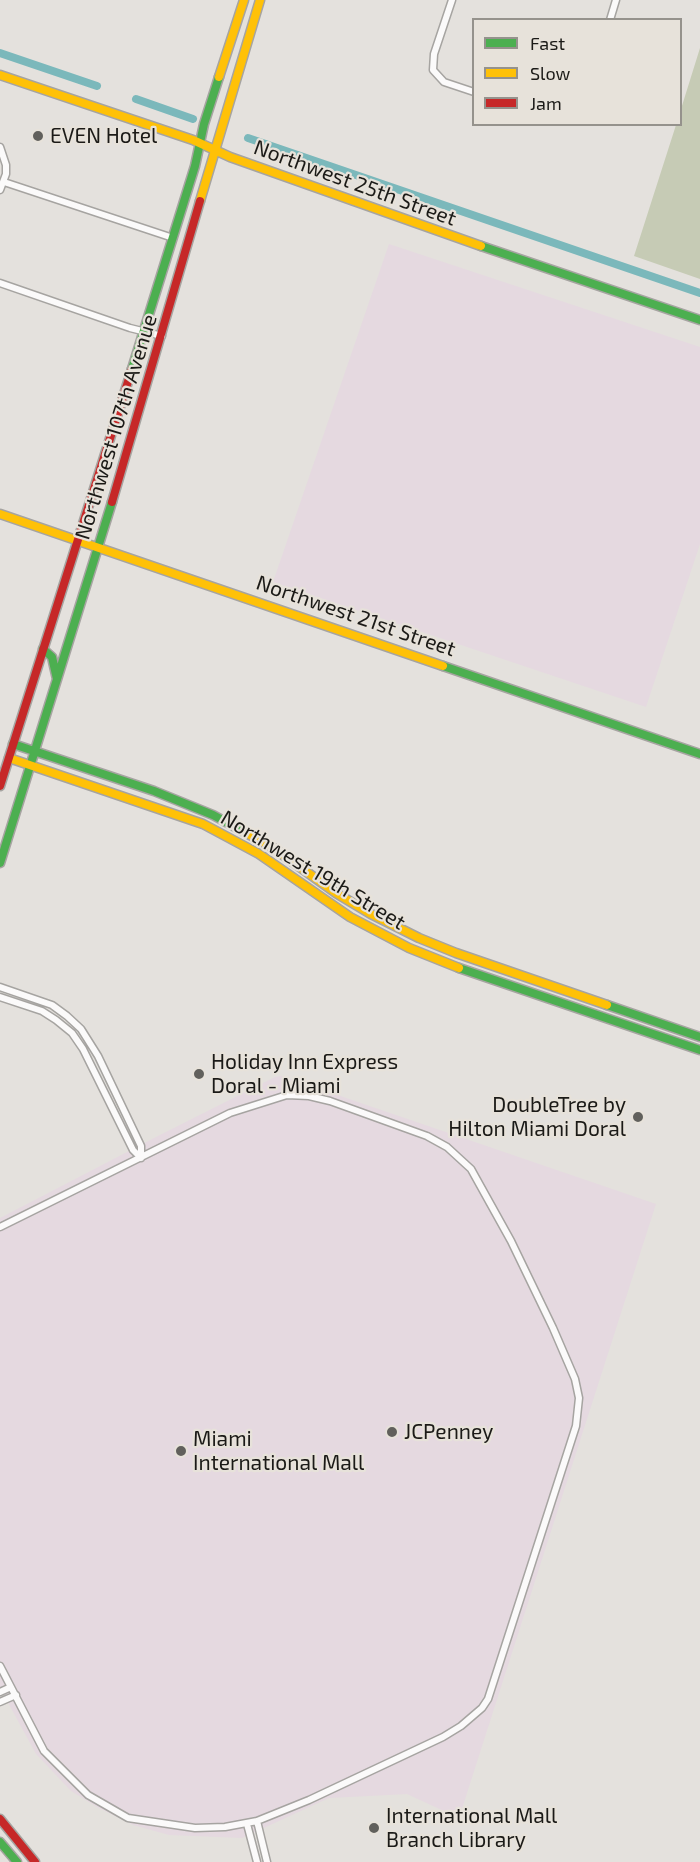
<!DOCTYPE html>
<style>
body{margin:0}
#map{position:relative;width:700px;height:1862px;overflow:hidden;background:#e4e1dd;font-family:"Exo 2",sans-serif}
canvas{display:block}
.legend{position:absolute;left:472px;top:18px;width:210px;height:108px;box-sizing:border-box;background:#e7e2da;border:2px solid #95928c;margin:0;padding:8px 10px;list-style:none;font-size:18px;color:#1b1a17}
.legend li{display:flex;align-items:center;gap:12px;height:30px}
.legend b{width:30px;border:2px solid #95928c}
</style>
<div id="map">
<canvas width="700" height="1862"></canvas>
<ul class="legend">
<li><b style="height:8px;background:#4caf50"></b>Fast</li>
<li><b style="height:8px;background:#ffc107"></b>Slow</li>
<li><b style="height:8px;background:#c62828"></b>Jam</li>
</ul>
</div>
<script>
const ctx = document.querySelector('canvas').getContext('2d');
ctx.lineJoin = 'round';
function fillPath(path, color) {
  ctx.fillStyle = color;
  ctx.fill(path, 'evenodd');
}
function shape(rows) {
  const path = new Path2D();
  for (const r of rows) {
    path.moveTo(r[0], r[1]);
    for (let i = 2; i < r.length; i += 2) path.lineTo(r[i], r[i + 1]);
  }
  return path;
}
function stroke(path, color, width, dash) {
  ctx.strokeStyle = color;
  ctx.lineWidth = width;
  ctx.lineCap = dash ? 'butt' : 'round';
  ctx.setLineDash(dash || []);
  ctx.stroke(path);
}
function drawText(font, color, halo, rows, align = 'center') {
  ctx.font = font + ' "Exo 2",sans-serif';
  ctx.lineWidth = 4.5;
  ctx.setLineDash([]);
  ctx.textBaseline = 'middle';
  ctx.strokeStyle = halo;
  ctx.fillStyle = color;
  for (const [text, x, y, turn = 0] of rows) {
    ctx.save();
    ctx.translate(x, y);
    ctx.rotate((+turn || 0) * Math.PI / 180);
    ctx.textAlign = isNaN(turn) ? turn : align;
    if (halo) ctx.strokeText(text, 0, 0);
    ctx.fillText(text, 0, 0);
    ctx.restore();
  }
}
fillPath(shape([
 [389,244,700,347,700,544,646,707,273,582],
 [282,1076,656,1204,459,1818,407,1794,329,1798,242,1838,169,1835,133,1825,97,1807,71,1791,36,1754,0,1688,0,1218,156,1137,275,1077]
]), '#e5d9e0');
fillPath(shape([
 [700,48,700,279,634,256,676,125,680,124,681,109]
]), '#c6cbb5');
stroke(shape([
 [0,53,97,86],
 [136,99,193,119],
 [248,138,700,293]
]), '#7bb8bb', 8);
const street = shape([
 [452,0,434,54,433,70,444,82,474,92],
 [610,20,616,0],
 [0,147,6,165,6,174,0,190],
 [4,182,173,238],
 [0,283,130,328,162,336],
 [0,987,52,1005,67,1016,81,1029,98,1056,141,1146,141,1158],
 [0,997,42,1011,56,1020,72,1033,83,1049,133,1150,141,1158],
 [0,1227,230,1113,287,1095,309,1096,330,1101,427,1136,447,1147,471,1169,511,1241,553,1328,575,1379,579,1398,576,1426,488,1699,482,1708,461,1726,443,1737,309,1800,257,1821,225,1827,195,1828,128,1818,88,1795,44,1751,0,1666],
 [0,1692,11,1687],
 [0,1702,16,1695],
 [257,1821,267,1862],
 [247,1824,257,1862]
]);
const fast = shape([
 [481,246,700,320],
 [132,369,195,166,204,124,219,77],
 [43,649,52,657,57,679],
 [443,666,700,754],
 [13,744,154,791,213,815,248,834],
 [0,863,112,502],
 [459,968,700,1050],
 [607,1005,700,1037],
 [0,1842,17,1862]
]);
const slow = shape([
 [0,75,193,140,230,157,481,246],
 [219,77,244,0],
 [200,201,260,0],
 [0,514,443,666],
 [9,758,203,824,259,854,350,917,409,948,459,968],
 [248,834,272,847,336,893,371,914,419,938,456,953,607,1005]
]);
const jam = shape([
 [112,502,200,201],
 [0,786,132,369],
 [0,1819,35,1862]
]);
stroke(street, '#a6a4a1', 9);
stroke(fast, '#a6a4a1', 11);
stroke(slow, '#a6a4a1', 11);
stroke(jam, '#a6a4a1', 11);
stroke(street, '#fbfafa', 6);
stroke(fast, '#4caf50', 8);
stroke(slow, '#ffc107', 8);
stroke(jam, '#c62828', 8);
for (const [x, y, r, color] of [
 [38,136,6,"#61605c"],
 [199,1074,6,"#61605c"],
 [638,1117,6,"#61605c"],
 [392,1432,6,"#61605c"],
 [181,1451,6,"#61605c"],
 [374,1828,6,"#61605c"]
]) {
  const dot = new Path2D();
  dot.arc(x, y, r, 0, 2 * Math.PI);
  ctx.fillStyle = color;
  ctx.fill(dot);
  stroke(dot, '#e7e2da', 2);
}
drawText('21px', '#1b1a17', '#e7e2da', [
 ["EVEN Hotel",50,136],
 ["Holiday Inn Express",211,1062],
 ["Doral - Miami",211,1086],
 ["DoubleTree by",626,1105,"right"],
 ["Hilton Miami Doral",626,1129,"right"],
 ["JCPenney",404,1432],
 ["Miami",193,1439],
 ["International Mall",193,1463],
 ["International Mall",386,1816],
 ["Branch Library",386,1840]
], 'left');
drawText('21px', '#1b1a17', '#e7e2da', [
 ["Northwest 25th Street",355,183,20],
 ["Northwest 107th Avenue",116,427,-73],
 ["Northwest 21st Street",356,616,19],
 ["Northwest 19th Street",313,870,31]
]);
</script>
